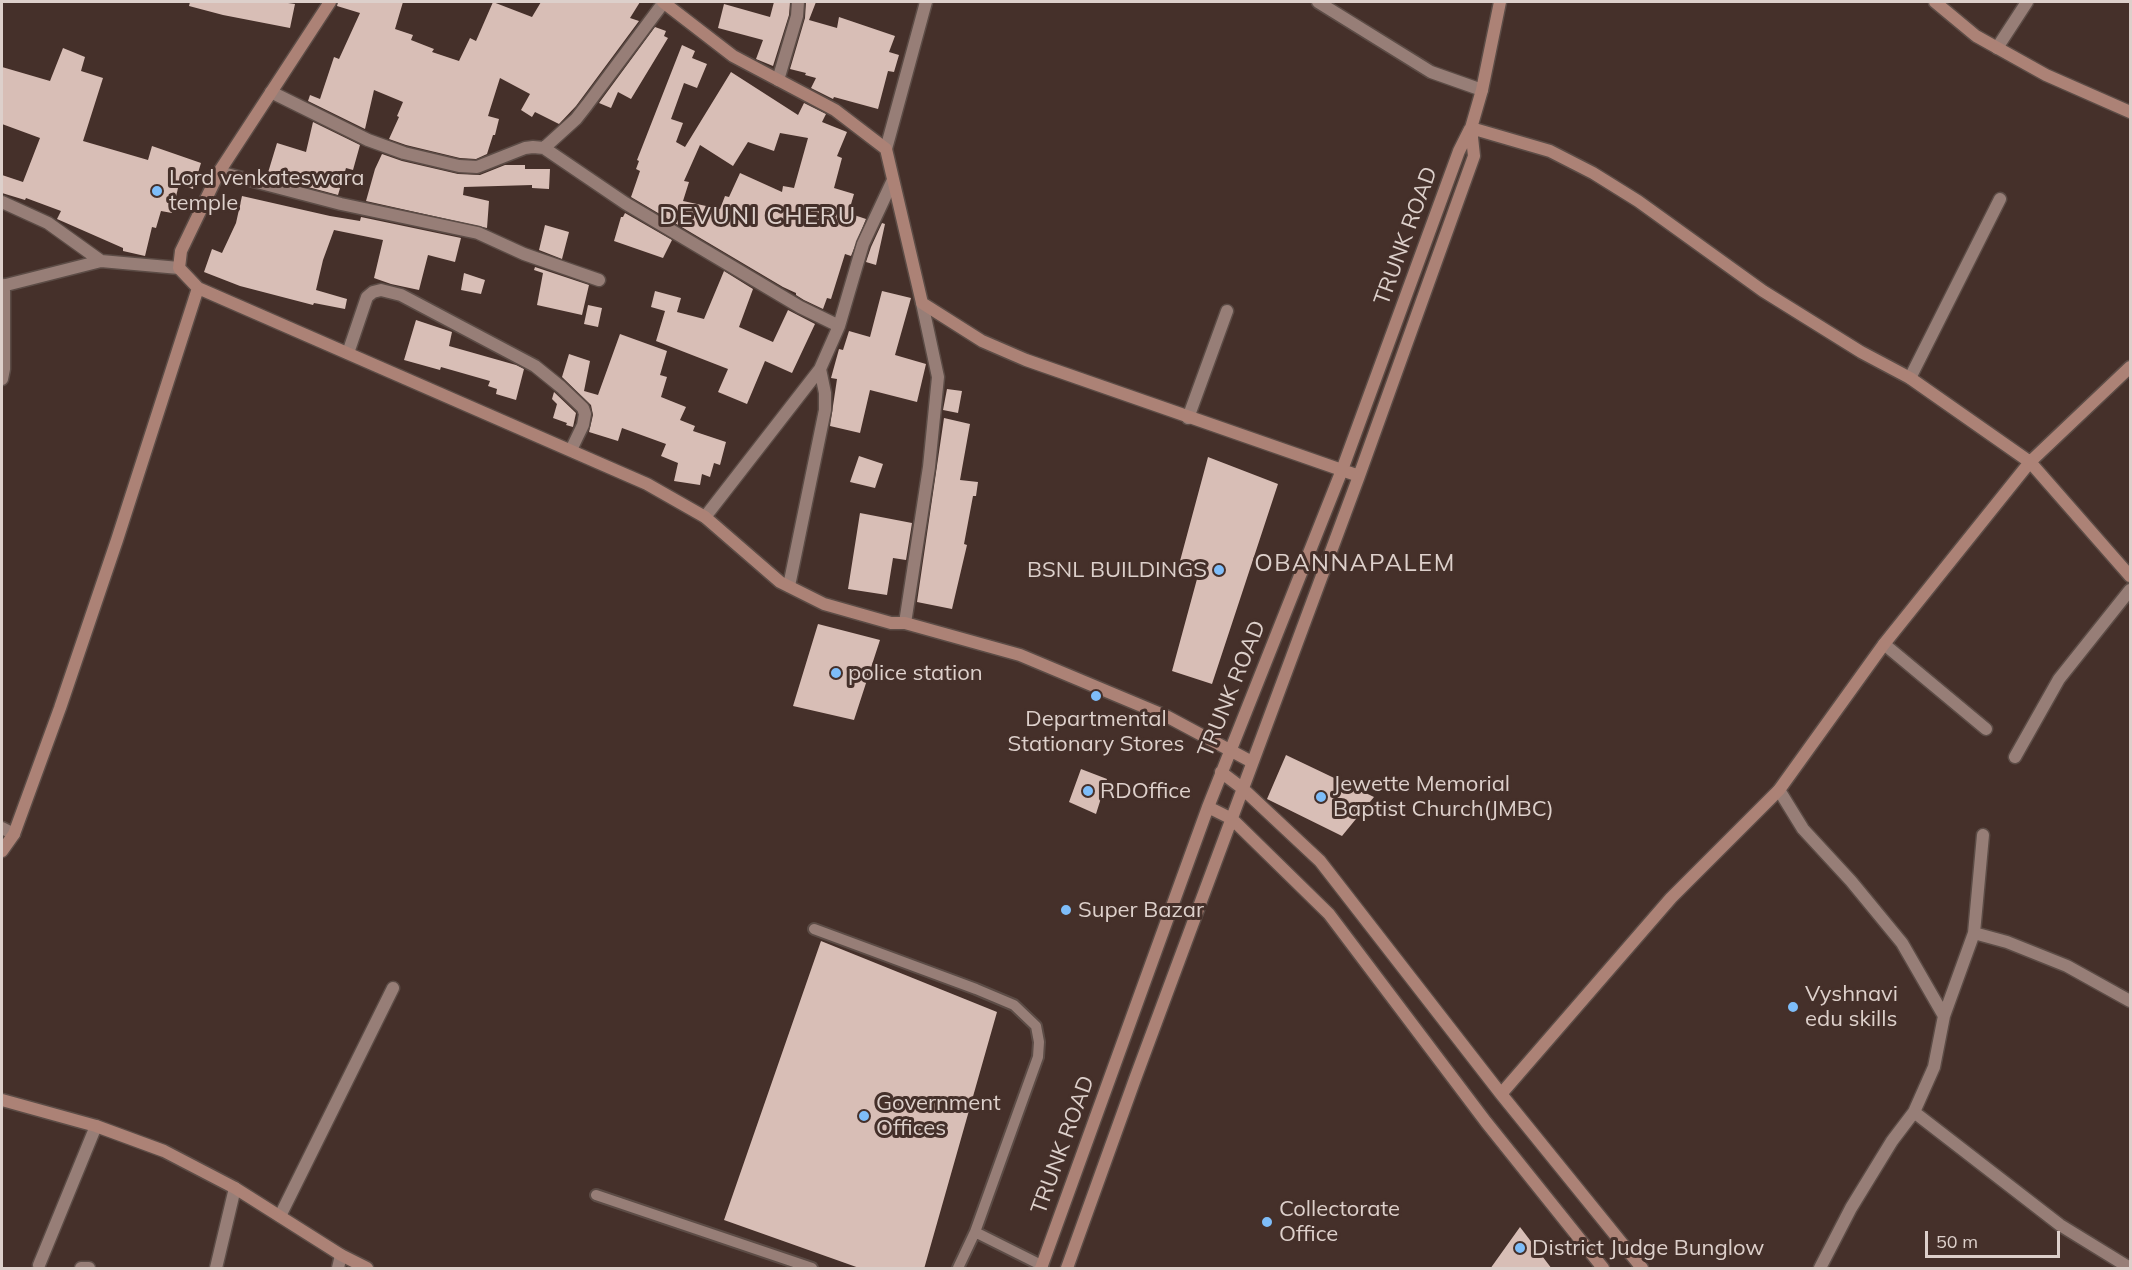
<!DOCTYPE html>
<style>
body{margin:0}
#map{position:relative;width:2132px;height:1270px;overflow:hidden;background:#45302a;font-family:Mulish,sans-serif}
canvas{display:block}
.frame{position:absolute;inset:0;border:3px solid #ddd0cb;pointer-events:none}
.scale{position:absolute;left:1925px;top:1231px;width:135px;height:27px;box-sizing:border-box;border:3px solid #ddd0cb;border-top:0;padding-left:8px;font-size:18px;line-height:21px;white-space:nowrap;color:#ddd0cb;-webkit-text-stroke:4px #45302a;paint-order:stroke}
</style>
<div id="map">
<canvas width="2132" height="1270"></canvas>
<div class="frame"></div>
<div class="scale">50 m</div>
</div>
<script>
const ctx = document.querySelector('canvas').getContext('2d');
ctx.lineJoin = 'round';
function fillPath(path, color) {
  ctx.fillStyle = color;
  ctx.fill(path, 'evenodd');
}
function shape(rows) {
  const path = new Path2D();
  for (const r of rows) {
    path.moveTo(r[0], r[1]);
    for (let i = 2; i < r.length; i += 2) path.lineTo(r[i], r[i + 1]);
  }
  return path;
}
function stroke(path, color, width, dash) {
  ctx.strokeStyle = color;
  ctx.lineWidth = width;
  ctx.lineCap = dash ? 'butt' : 'round';
  ctx.setLineDash(dash || []);
  ctx.stroke(path);
}
function drawText(font, color, halo, rows, align = 'center') {
  ctx.font = font + ' Mulish,sans-serif';
  ctx.lineWidth = 6;
  ctx.setLineDash([]);
  ctx.textBaseline = 'middle';
  ctx.strokeStyle = halo;
  ctx.fillStyle = color;
  for (const [text, x, y, turn = 0] of rows) {
    ctx.save();
    ctx.translate(x, y);
    ctx.rotate((+turn || 0) * Math.PI / 180);
    ctx.textAlign = isNaN(turn) ? turn : align;
    if (halo) ctx.strokeText(text, 0, 0);
    ctx.fillText(text, 0, 0);
    ctx.restore();
  }
}
fillPath(shape([
 [190,2,281,2,295,4,290,28,223,15,189,6],
 [338,2,403,2,395,29,413,35,411,40,434,49,432,52,459,61,470,38,476,41,493,2,532,17,541,2,640,2,630,18,639,21,576,106,559,124,535,112,532,117,521,110,530,94,500,78,488,116,499,119,495,135,493,135,487,154,476,159,460,158,406,145,389,139,399,117,397,116,403,102,374,90,365,129,308,101,310,95,320,99,334,57,339,59,360,13,337,6],
 [774,2,790,2,789,15,773,66,756,59,763,40,718,28,724,4,770,17],
 [806,2,816,2,809,20,837,28,839,17,895,36,889,52,899,55,894,72,888,71,878,109,834,97,833,99,811,88,816,78,805,75,806,73,790,69,805,18],
 [655,27,666,31,664,36,668,38,631,99,618,92,611,108,599,103],
 [682,45,695,51,692,58,707,64,697,88,684,83,671,119,683,123,676,142,685,147,731,72,798,115,804,103,826,114,822,122,847,132,837,156,842,158,834,188,854,194,849,211,855,213,854,215,866,219,851,256,845,254,831,299,827,298,823,309,804,300,796,295,796,293,783,287,631,197,640,171,636,169,639,161,637,160],
 [780,133,808,138,794,188,783,186,782,192,740,173,729,197,725,196,720,209,683,201,689,182,684,181,700,145,733,166,748,142,774,151],
 [63,48,85,57,81,71,103,78,83,141,148,160,152,146,201,163,193,189,179,184,172,213,161,211,156,228,152,227,145,256,123,251,123,248,57,219,61,211,26,198,25,200,2,193,2,175,23,182,40,138,2,124,2,67,50,81],
 [313,122,360,145,353,170,346,168,338,195,267,176,277,143,306,152],
 [382,154,402,161,458,174,480,175,505,165,525,165,525,169,550,169,549,189,532,188,532,185,464,187,463,195,489,201,487,228,366,201,375,169],
 [242,196,330,216,360,221,361,217,461,238,455,262,428,255,419,290,391,284,374,278,383,240,334,230,323,260,316,290,347,299,345,309,314,303,313,305,240,286,204,272,212,249,222,253,236,223],
 [625,213,672,240,663,258,614,241,621,217,623,217],
 [882,223,885,224,876,265,866,262,871,247],
 [545,225,569,232,562,259,539,250],
 [535,267,589,285,582,315,537,305,543,273,534,270],
 [724,271,753,289,739,327,773,342,788,310,815,324,792,373,765,361,747,404,718,392,728,369,656,341,665,311,651,307,655,291,681,298,677,312,704,319],
 [464,273,485,280,481,294,461,290],
 [882,291,911,298,895,355,926,364,917,402,870,390,860,433,830,426,837,379,831,378,839,349,843,350,849,331,870,337],
 [588,305,602,308,598,327,584,324],
 [416,320,452,332,449,346,516,365,524,369,516,400,496,394,497,389,488,386,490,381,441,367,440,370,404,360],
 [620,334,667,351,660,375,667,377,661,397,686,407,680,420,695,426,693,431,726,442,720,465,714,463,710,477,702,474,700,485,674,481,678,463,661,456,666,444,622,428,618,441,589,432,593,415,591,405,562,377,569,354,590,361,584,391,598,395],
 [947,389,962,391,958,413,943,410],
 [554,392,576,413,573,427,566,425,567,423,553,418,557,404,552,399],
 [944,418,970,424,960,480,978,482,976,496,973,496,964,544,967,545,952,609,917,602],
 [859,456,883,464,875,488,850,482],
 [1208,457,1278,484,1212,684,1172,671,1197,579,1180,561],
 [860,513,912,523,906,560,893,558,887,595,848,589],
 [818,624,880,640,854,720,793,706],
 [1286,755,1374,797,1342,836,1267,799],
 [1081,769,1107,779,1096,814,1069,802],
 [821,941,997,1012,924,1269,862,1269,724,1220],
 [1520,1227,1552,1269,1490,1269]
]), '#d8beb6');
const lane = shape([
 [814,929,976,989,1014,1005,1036,1026,1039,1042,1038,1057,975,1232,958,1268],
 [596,1195,812,1268],
 [975,1232,1043,1266]
]);
const street = shape([
 [1318,2,1431,72,1482,90],
 [1997,48,2027,2],
 [778,80,797,16,798,2],
 [271,92,368,140,404,153,459,166,477,167,525,148,533,147,544,148,625,203,800,307,839,326],
 [544,148,576,119,587,105,664,2],
 [886,149,926,2],
 [219,172,341,204,478,233,524,254,599,280],
 [2,202,48,223,101,261],
 [2,286,101,261,179,268],
 [348,353,367,297,373,292,381,290,401,295,535,366,561,387,583,408,585,414,583,425,571,450],
 [1910,378,2000,199],
 [2,379,4,369,4,285],
 [1188,418,1227,311],
 [705,517,820,369,839,326,863,244,892,182],
 [789,586,825,410,825,393,820,369],
 [905,623,929,467,938,377,922,303],
 [1884,644,1986,729],
 [2015,757,2059,679,2130,590],
 [1779,790,1803,829,1851,881,1902,943,1944,1016,1934,1067,1914,1112,1892,1141,1851,1208,1820,1268],
 [2,828,14,834],
 [1974,933,1983,835],
 [1944,1016,1974,933,2007,942,2067,966,2130,1001],
 [1914,1112,2060,1225,2130,1268],
 [280,1216,393,988],
 [39,1265,96,1126],
 [81,1268,89,1268],
 [216,1268,235,1188],
 [338,1268,341,1255]
]);
const secondary = shape([
 [330,2,219,172,181,251,179,268,198,288,647,484,705,517,780,582,824,604,891,623,905,623,1020,655,1168,717,1252,762],
 [663,2,733,56,835,110,886,149,922,303,982,341,1026,360,1359,476],
 [1935,2,1976,36,2046,75,2130,112],
 [1471,128,1550,151,1593,173,1638,201,1763,291,1861,352,1910,378,2030,462,2130,576],
 [1221,772,1242,788,1320,861,1501,1094,1642,1268],
 [1208,807,1232,819,1329,914,1486,1122,1603,1268],
 [2,851,14,834,60,708,117,540,198,288],
 [1501,1094,1671,898,1779,790,1884,644,2030,462,2130,367],
 [2,1100,96,1126,164,1151,235,1188,341,1255,367,1268],
 [1041,1268,1208,807,1342,470,1459,151,1470,129],
 [1067,1268,1135,1079,1359,476,1474,156,1471,128,1482,90,1500,2]
]);
stroke(lane, '#5c4c46', 14);
stroke(street, '#5c4c46', 15);
stroke(secondary, '#5c4c46', 15);
stroke(lane, '#977e77', 10);
stroke(street, '#977e77', 12);
stroke(secondary, '#ac8276', 12);
for (const [x, y, r, color] of [
 [157,191,6,"#7ebdf9"],
 [1219,570,6,"#7ebdf9"],
 [836,673,6,"#7ebdf9"],
 [1096,696,6,"#7ebdf9"],
 [1088,791,6,"#7ebdf9"],
 [1321,797,6,"#7ebdf9"],
 [1066,910,6,"#7ebdf9"],
 [1793,1007,6,"#7ebdf9"],
 [864,1116,6,"#7ebdf9"],
 [1267,1222,6,"#7ebdf9"],
 [1520,1248,6,"#7ebdf9"]
]) {
  const dot = new Path2D();
  dot.arc(x, y, r, 0, 2 * Math.PI);
  ctx.fillStyle = color;
  ctx.fill(dot);
  stroke(dot, '#45302a', 2);
}
drawText('22px', '#ddd0cb', '#45302a', [
 ["Lord venkateswara",169,178],
 ["temple",169,203],
 ["BSNL BUILDINGS",1207,570,"right"],
 ["police station",848,673],
 ["Departmental",1096,719,"center"],
 ["Stationary Stores",1096,744,"center"],
 ["Jewette Memorial",1333,784],
 ["Baptist Church(JMBC)",1333,809],
 ["RDOffice",1100,791],
 ["Super Bazar",1078,910],
 ["Vyshnavi",1805,994],
 ["edu skills",1805,1019],
 ["Government",876,1103],
 ["Offices",876,1128],
 ["Collectorate",1279,1209],
 ["Office",1279,1234],
 ["District Judge Bunglow",1532,1248]
], 'left');
drawText('22px', '#ddd0cb', '#45302a', [
 ["TRUNK ROAD",1406,236,-70],
 ["TRUNK ROAD",1232,689,-68],
 ["TRUNK ROAD",1063,1145,-70]
]);
ctx.letterSpacing = '1.5px';
drawText('24px', '#ddd0cb', '#45302a', [
 ["DEVUNI CHERU",758,217],
 ["OBANNAPALEM",1355,564]
]);
ctx.letterSpacing = '0px';
</script>
